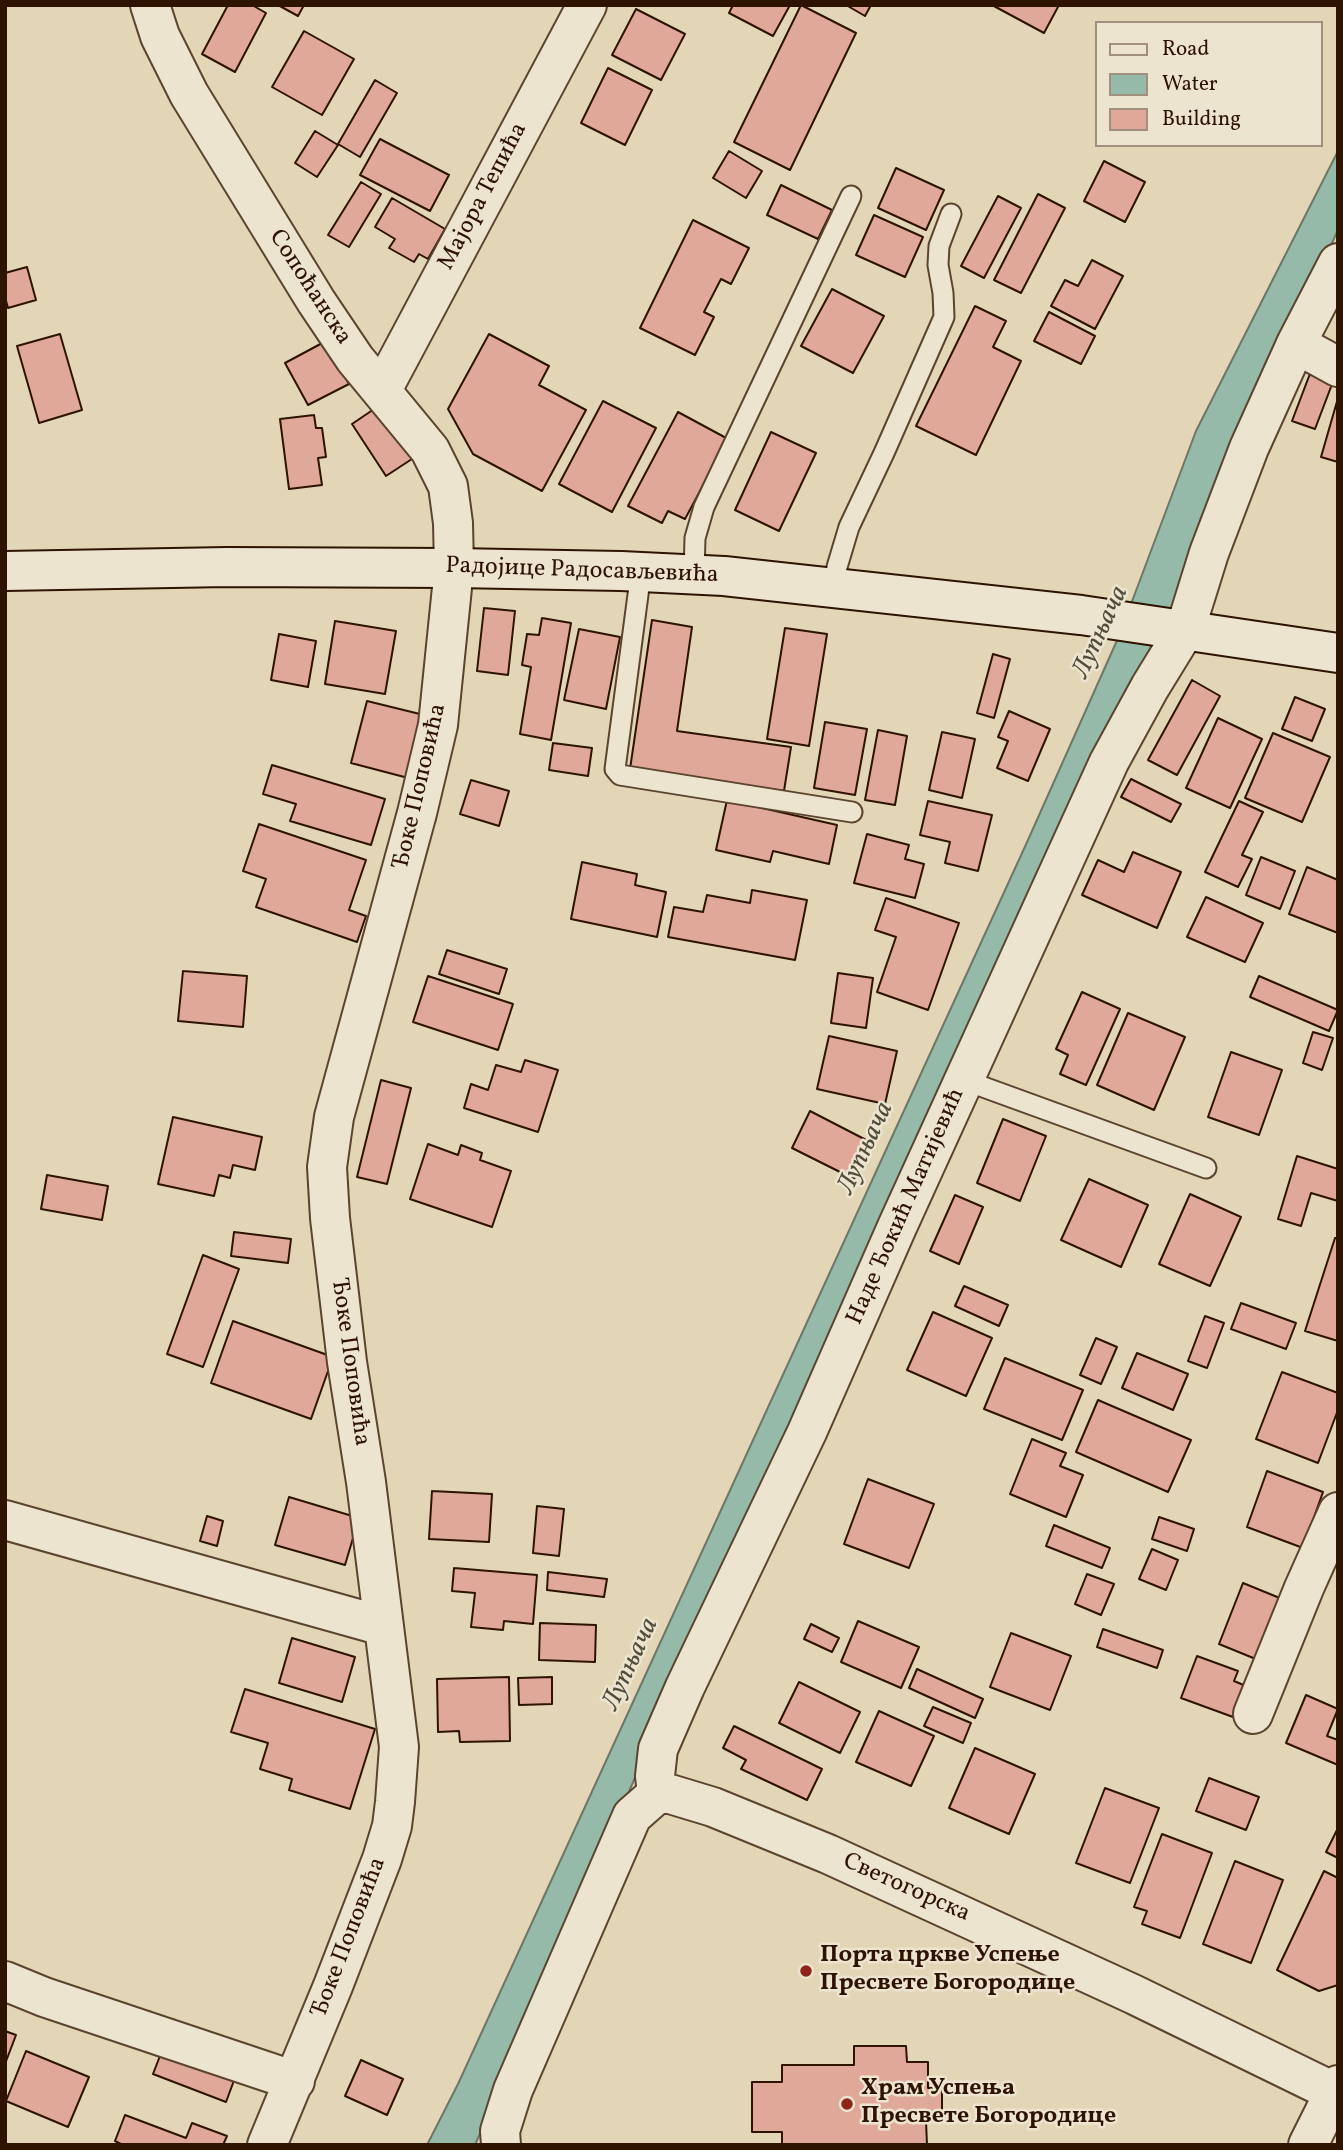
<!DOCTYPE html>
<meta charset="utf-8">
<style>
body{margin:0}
#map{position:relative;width:1343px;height:2150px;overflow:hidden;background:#e3d6b7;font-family:Vollkorn,serif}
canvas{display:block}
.frame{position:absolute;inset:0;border:7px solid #2d1300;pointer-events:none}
.legend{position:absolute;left:1095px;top:21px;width:228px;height:126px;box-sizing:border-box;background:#ede4d0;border:2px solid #a0907d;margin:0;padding:9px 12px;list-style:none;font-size:21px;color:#2d1300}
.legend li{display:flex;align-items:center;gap:14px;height:35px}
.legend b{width:35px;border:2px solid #a0907d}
</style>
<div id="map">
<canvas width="1343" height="2150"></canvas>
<div class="frame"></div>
<ul class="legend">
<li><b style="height:9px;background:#ede4d0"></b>Road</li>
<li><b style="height:19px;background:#96baa9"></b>Water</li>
<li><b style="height:19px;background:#dfa899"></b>Building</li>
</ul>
</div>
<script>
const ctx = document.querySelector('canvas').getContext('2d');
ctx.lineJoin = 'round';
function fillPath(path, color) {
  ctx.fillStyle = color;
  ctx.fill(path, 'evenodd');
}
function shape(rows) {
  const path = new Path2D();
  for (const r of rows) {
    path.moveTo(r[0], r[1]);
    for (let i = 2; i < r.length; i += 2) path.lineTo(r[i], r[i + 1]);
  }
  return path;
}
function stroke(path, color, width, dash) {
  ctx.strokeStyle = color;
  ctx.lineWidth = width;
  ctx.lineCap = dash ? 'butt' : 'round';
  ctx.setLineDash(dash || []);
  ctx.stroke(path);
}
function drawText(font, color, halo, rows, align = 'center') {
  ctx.font = font + ' Vollkorn,serif';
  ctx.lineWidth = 5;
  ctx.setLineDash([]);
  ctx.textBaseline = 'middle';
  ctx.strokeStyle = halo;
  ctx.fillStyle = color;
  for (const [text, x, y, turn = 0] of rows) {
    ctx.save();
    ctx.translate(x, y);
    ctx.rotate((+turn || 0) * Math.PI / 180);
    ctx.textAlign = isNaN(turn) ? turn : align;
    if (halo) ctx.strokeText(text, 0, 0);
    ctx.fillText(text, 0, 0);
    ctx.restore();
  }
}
const water = shape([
 [1338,151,1338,230,1241,438,1167,640,746,1523,475,2145,427,2145,458,2084,1028,840,1119,636,1196,431,1338,151]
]);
fillPath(water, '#96baa9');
stroke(water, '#6c7765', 2);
const building = shape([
 [228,5,252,5,266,13,235,72,202,54,228,5],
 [278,5,304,5,298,16,278,5],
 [733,5,790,5,773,36,729,13,733,5],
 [801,5,856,33,790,170,734,142,801,5],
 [846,5,871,5,865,16,846,5],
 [992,5,1059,5,1044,33,992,5],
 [636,9,685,34,661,80,612,55,636,9],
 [304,31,354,59,322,115,272,87,304,31],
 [608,68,652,90,625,145,581,123,608,68],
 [375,80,397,93,360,157,338,144,375,80],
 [315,131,338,145,317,177,295,163,315,131],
 [380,139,449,175,430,211,360,175,380,139],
 [729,151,762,171,746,198,713,178,729,151],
 [1104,161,1145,182,1125,222,1084,201,1104,161],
 [896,168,944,190,926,230,878,208,896,168],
 [361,182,381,194,349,247,328,235,361,182],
 [781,185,832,210,818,239,767,215,781,185],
 [1038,194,1065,208,1021,293,994,280,1038,194],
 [998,196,1021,208,984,278,961,266,998,196],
 [392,198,445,229,428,259,419,254,414,262,389,248,395,239,375,227,392,198],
 [874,215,923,237,905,277,856,255,874,215],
 [693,220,749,248,731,284,721,279,704,312,714,317,695,355,640,328,693,220],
 [1092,260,1123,276,1095,329,1051,306,1065,280,1078,286,1092,260],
 [27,267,36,300,8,308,5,297,5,273,27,267],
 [832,289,884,316,853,373,801,346,832,289],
 [975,306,1006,321,993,347,1021,361,976,455,916,426,975,306],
 [1049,312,1095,336,1081,364,1034,341,1049,312],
 [60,334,82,410,39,423,17,346,60,334],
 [489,334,549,366,539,385,586,410,542,491,473,454,448,409,489,334],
 [326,341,349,384,308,405,285,363,326,341],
 [1311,371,1334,379,1315,429,1292,421,1311,371],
 [1338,398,1338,462,1321,457,1338,398],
 [603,401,656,428,612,512,559,484,603,401],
 [380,405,415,457,386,476,352,424,380,405],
 [678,412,728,439,685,519,668,511,662,523,628,506,678,412],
 [314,415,316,428,322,428,326,457,318,458,322,485,289,489,280,419,314,415],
 [771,432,816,453,779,531,735,510,771,432],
 [484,608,515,611,508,675,477,671,484,608],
 [542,618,571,623,551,740,520,734,531,667,522,665,527,634,539,635,542,618],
 [652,620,692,627,677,731,791,747,784,791,630,769,652,620],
 [335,621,396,631,385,694,325,684,335,621],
 [785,628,827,634,809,746,767,739,785,628],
 [579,629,620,637,606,709,564,700,579,629],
 [279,634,316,641,308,687,271,680,279,634],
 [993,654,1010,659,994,718,977,713,993,654],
 [1192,680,1220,696,1177,775,1148,760,1192,680],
 [1295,697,1325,709,1312,741,1282,729,1295,697],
 [367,701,428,716,412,779,351,763,367,701],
 [1009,711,1050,729,1028,781,997,768,1008,741,998,737,1009,711],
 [1218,718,1262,739,1230,808,1186,788,1218,718],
 [825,722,867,729,855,795,814,788,825,722],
 [878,730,907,736,895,805,865,800,878,730],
 [942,732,975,739,962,798,929,790,942,732],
 [1273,733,1330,757,1302,822,1245,798,1273,733],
 [553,743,592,748,588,776,549,770,553,743],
 [272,765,385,799,371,845,290,821,296,804,263,794,272,765],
 [1131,779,1181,804,1171,822,1121,797,1131,779],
 [471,780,509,791,499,826,460,814,471,780],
 [727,800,837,825,829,864,773,851,770,862,716,850,727,800],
 [928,801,992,815,978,871,945,863,950,842,920,835,928,801],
 [1239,801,1263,812,1242,855,1252,859,1238,887,1205,872,1239,801],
 [259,824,366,860,349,910,366,916,357,942,256,907,266,879,243,871,259,824],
 [867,834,909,845,905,859,924,864,915,898,854,883,867,834],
 [1133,852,1181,872,1157,928,1082,895,1098,860,1124,872,1133,852],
 [1261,857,1295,871,1280,909,1246,895,1261,857],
 [582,862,637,874,635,885,666,892,657,937,571,919,582,862],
 [1307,867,1338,880,1338,933,1289,914,1307,867],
 [752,890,807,900,795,960,668,937,674,907,703,912,707,895,750,903,752,890],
 [1206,897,1263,923,1245,962,1187,937,1206,897],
 [886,898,959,923,928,1010,877,992,896,937,875,930,886,898],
 [447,950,507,969,499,994,439,974,447,950],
 [183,971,247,976,243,1027,178,1021,183,971],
 [838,973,873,978,866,1028,831,1023,838,973],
 [428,976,513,1004,498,1050,413,1022,428,976],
 [1259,976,1338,1010,1329,1031,1250,997,1259,976],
 [1082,992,1120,1009,1086,1085,1060,1074,1068,1055,1056,1049,1082,992],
 [1128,1013,1185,1037,1154,1110,1097,1085,1128,1013],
 [1313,1032,1333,1038,1322,1070,1303,1063,1313,1032],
 [829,1036,897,1051,885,1104,817,1089,829,1036],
 [1231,1052,1282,1070,1259,1135,1208,1117,1231,1052],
 [525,1060,558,1070,538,1132,464,1108,471,1084,488,1090,496,1065,521,1072,525,1060],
 [381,1080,411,1088,387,1184,357,1177,381,1080],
 [810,1111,872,1143,854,1179,792,1148,810,1111],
 [173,1117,262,1137,255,1170,233,1165,230,1178,219,1175,214,1196,158,1184,173,1117],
 [1003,1119,1046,1136,1020,1201,977,1183,1003,1119],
 [428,1144,458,1155,461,1145,482,1153,480,1160,511,1171,492,1227,410,1199,428,1144],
 [1297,1156,1338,1169,1338,1201,1311,1193,1301,1226,1278,1219,1297,1156],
 [47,1175,108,1186,102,1220,41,1209,47,1175],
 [1089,1179,1148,1205,1121,1267,1061,1240,1089,1179],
 [1190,1194,1241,1217,1210,1286,1159,1264,1190,1194],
 [955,1195,983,1207,959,1264,930,1251,955,1195],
 [234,1232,291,1239,288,1263,231,1256,234,1232],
 [1335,1238,1338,1238,1338,1341,1305,1331,1335,1238],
 [203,1255,239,1269,203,1367,167,1354,203,1255],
 [964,1286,1008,1305,999,1326,955,1306,964,1286],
 [1241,1303,1296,1323,1286,1349,1231,1329,1241,1303],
 [933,1312,992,1338,966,1396,907,1370,933,1312],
 [1205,1316,1224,1323,1207,1368,1188,1361,1205,1316],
 [233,1321,333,1357,311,1419,211,1383,233,1321],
 [1096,1338,1117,1347,1101,1384,1080,1375,1096,1338],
 [1137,1353,1188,1374,1173,1410,1122,1388,1137,1353],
 [1005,1358,1083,1390,1062,1440,984,1409,1005,1358],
 [1282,1372,1338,1393,1338,1410,1318,1463,1256,1439,1282,1372],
 [1098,1400,1191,1440,1168,1492,1076,1452,1098,1400],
 [1032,1439,1066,1453,1060,1466,1083,1475,1066,1517,1010,1494,1032,1439],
 [1267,1471,1323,1492,1303,1548,1247,1527,1267,1471],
 [868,1479,934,1504,909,1568,844,1544,868,1479],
 [432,1491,492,1494,489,1542,429,1539,432,1491],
 [289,1497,359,1518,345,1565,275,1545,289,1497],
 [537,1506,564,1509,559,1556,533,1553,537,1506],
 [207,1516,223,1521,217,1546,200,1541,207,1516],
 [1159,1517,1194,1529,1187,1551,1152,1539,1159,1517],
 [1054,1525,1110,1548,1102,1568,1046,1546,1054,1525],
 [1152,1549,1178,1560,1166,1590,1139,1579,1152,1549],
 [454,1568,537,1575,533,1624,504,1621,503,1630,471,1627,475,1593,452,1591,454,1568],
 [548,1572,607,1579,604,1597,547,1590,548,1572],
 [1087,1574,1114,1584,1101,1615,1075,1604,1087,1574],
 [1243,1583,1287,1601,1263,1662,1219,1644,1243,1583],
 [858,1621,919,1647,901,1688,841,1662,858,1621],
 [540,1623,596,1625,595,1662,539,1660,540,1623],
 [811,1624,839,1638,832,1652,804,1639,811,1624],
 [1103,1629,1163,1650,1157,1668,1097,1647,1103,1629],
 [1011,1633,1071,1656,1050,1710,990,1687,1011,1633],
 [292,1638,355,1657,342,1702,279,1683,292,1638],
 [1197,1656,1238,1671,1234,1681,1246,1686,1233,1717,1181,1698,1197,1656],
 [917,1669,983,1699,975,1718,909,1688,917,1669],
 [509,1677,510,1741,460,1742,459,1731,438,1732,437,1679,509,1677],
 [552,1677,552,1704,519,1705,518,1678,552,1677],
 [799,1682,860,1712,840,1753,779,1723,799,1682],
 [245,1689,375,1729,350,1809,289,1790,292,1779,260,1769,268,1743,231,1732,245,1689],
 [1306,1695,1338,1709,1327,1736,1338,1740,1338,1765,1286,1743,1306,1695],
 [933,1707,971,1723,963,1743,924,1726,933,1707],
 [879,1711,934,1736,911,1786,856,1762,879,1711],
 [734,1726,822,1769,807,1800,741,1769,746,1760,723,1748,734,1726],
 [975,1748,1035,1774,1009,1834,949,1808,975,1748],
 [1209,1778,1259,1797,1246,1830,1196,1811,1209,1778],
 [1105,1788,1159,1808,1130,1883,1076,1863,1105,1788],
 [1338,1828,1338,1858,1326,1852,1338,1828],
 [1162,1834,1212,1853,1180,1938,1142,1924,1147,1911,1134,1907,1162,1834],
 [1235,1861,1283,1880,1251,1963,1203,1944,1235,1861],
 [1324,1871,1338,1878,1338,1985,1319,1991,1277,1970,1324,1871],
 [5,2031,16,2035,5,2064,5,2031],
 [854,2046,906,2046,907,2062,928,2062,928,2088,942,2088,942,2121,926,2121,927,2145,782,2145,782,2132,752,2132,752,2082,782,2082,782,2065,854,2065,854,2046],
 [163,2048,236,2075,226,2102,153,2074,163,2048],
 [26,2051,89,2077,68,2127,6,2101,26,2051],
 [361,2060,403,2079,387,2115,345,2096,361,2060],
 [125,2115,186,2138,192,2123,227,2136,223,2145,123,2145,115,2141,125,2115]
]);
fillPath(building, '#dfa899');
stroke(building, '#2d1300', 2);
const service = shape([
 [641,572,615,769,620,775,852,812],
 [694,575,695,538,704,507,851,196],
 [834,588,837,567,849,527,884,453,944,317,943,293,938,265,939,246,951,214],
 [964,1080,1206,1168]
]);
const minor = shape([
 [150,5,160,36,189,94,316,301,355,359,430,450,448,486,453,523,454,568,438,725,417,813,334,1117,327,1167,330,1218,347,1362,366,1482,399,1747,395,1802,392,1826,382,1859,333,1986,267,2145],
 [1296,344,1338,367],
 [382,390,587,5],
 [5,1520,383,1626],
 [1253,1714,1304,1588,1338,1512],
 [657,1794,655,1776,658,1749,685,1687,807,1432,897,1227,1109,762,1150,687,1185,630,1209,553,1249,448,1296,344,1338,263],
 [657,1794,670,1794,713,1807,828,1854,1135,1995,1338,2094],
 [5,1981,44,1997,295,2081],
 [501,2145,500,2131,513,2090,632,1816,657,1794],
 [1308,2145,1338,2085]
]);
const secondary = shape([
 [5,571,227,567,454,568,621,571,724,576,1081,615,1338,653]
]);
stroke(service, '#5a442e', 23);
stroke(minor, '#5a442e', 42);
stroke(secondary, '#2d1300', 42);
stroke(service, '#ede4d0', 19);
stroke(minor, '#ede4d0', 38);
stroke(secondary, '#ede4d0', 38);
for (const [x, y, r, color] of [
 [806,1971,7,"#8f2418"],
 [847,2104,7,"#8f2418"]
]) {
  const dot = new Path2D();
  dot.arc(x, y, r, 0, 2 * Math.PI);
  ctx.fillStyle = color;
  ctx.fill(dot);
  stroke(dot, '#ede4d0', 2.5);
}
drawText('24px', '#2d1300', '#ede4d0', [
 ["Мајора Тепића",484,197,-62],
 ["Сопоћанска",309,288,57],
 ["Радојице Радосављевића",582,572,2],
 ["Ђоке Поповића",421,787,-77],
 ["Наде Ђокић Матијевић",907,1207,-66],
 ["Ђоке Поповића",349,1362,82],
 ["Светогорска",906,1889,24],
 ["Ђоке Поповића",350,1938,-69]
]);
drawText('bold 24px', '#2d1300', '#ede4d0', [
 ["Порта цркве Успење",820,1957],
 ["Пресвете Богородице",820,1985],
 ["Храм Успења",861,2090],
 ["Пресвете Богородице",861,2118]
], 'left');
drawText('italic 26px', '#524d3b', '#ede4d0', [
 ["Лупњача",1102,633,-65],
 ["Лупњача",867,1149,-65],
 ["Лупњача",632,1665,-65]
]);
</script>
